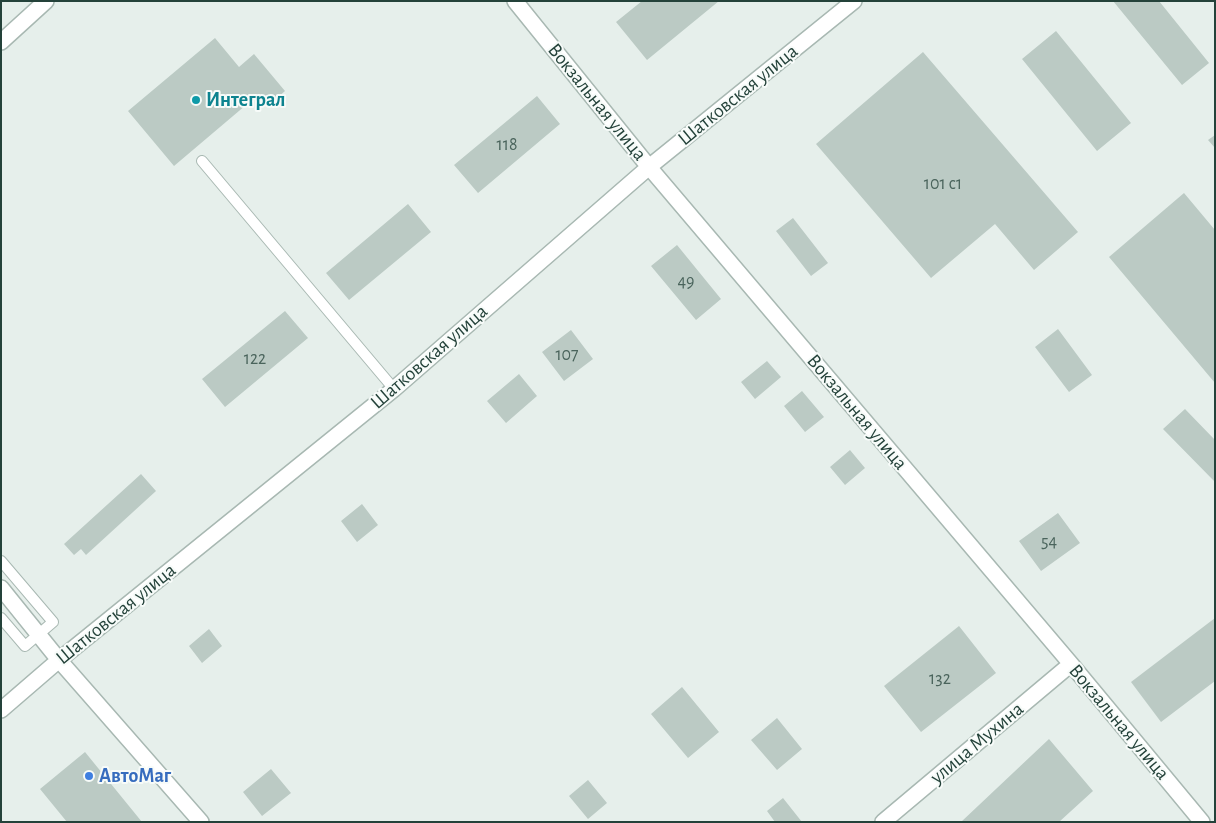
<!DOCTYPE html>
<meta charset="utf-8">
<style>
body{margin:0}
#map{position:relative;width:1216px;height:823px;overflow:hidden;background:#e6efeb;font-family:"Alegreya Sans",sans-serif}
canvas{display:block}
.frame{position:absolute;inset:0;border:2px solid #24423a;pointer-events:none}
</style>
<div id="map">
<canvas width="1216" height="823"></canvas>
<div class="frame"></div>
</div>
<script>
const ctx = document.querySelector('canvas').getContext('2d');
ctx.lineJoin = 'round';
function fillPath(path, color) {
  ctx.fillStyle = color;
  ctx.fill(path, 'evenodd');
}
function shape(rows) {
  const path = new Path2D();
  for (const r of rows) {
    path.moveTo(r[0], r[1]);
    for (let i = 2; i < r.length; i += 2) path.lineTo(r[i], r[i + 1]);
  }
  return path;
}
function stroke(path, color, width, dash) {
  ctx.strokeStyle = color;
  ctx.lineWidth = width;
  ctx.lineCap = dash ? 'butt' : 'round';
  ctx.setLineDash(dash || []);
  ctx.stroke(path);
}
function drawText(font, color, halo, rows, align = 'center') {
  ctx.font = font + ' "Alegreya Sans",sans-serif';
  ctx.lineWidth = 4;
  ctx.setLineDash([]);
  ctx.textBaseline = 'middle';
  ctx.strokeStyle = halo;
  ctx.fillStyle = color;
  for (const [text, x, y, turn = 0] of rows) {
    ctx.save();
    ctx.translate(x, y);
    ctx.rotate((+turn || 0) * Math.PI / 180);
    ctx.textAlign = isNaN(turn) ? turn : align;
    if (halo) ctx.strokeText(text, 0, 0);
    ctx.fillText(text, 0, 0);
    ctx.restore();
  }
}
fillPath(shape([
 [642,1,719,1,647,60,616,22],
 [1113,1,1159,1,1209,63,1182,85],
 [1056,31,1131,123,1097,151,1022,59],
 [215,38,239,67,254,54,285,91,268,106,259,94,174,166,128,111],
 [923,52,1078,232,1034,270,995,224,931,278,816,144],
 [537,96,560,124,478,193,454,165],
 [1215,135,1215,148,1208,140],
 [1184,193,1215,230,1215,383,1109,257],
 [408,204,431,232,349,300,326,273],
 [793,218,828,263,811,276,776,231],
 [677,245,721,299,696,320,651,266],
 [285,311,308,338,225,407,202,379],
 [1058,329,1092,375,1069,392,1035,347],
 [571,330,593,359,564,381,542,352],
 [767,361,781,377,755,399,741,382],
 [519,374,537,396,506,423,487,401],
 [802,391,824,417,805,432,784,406],
 [1185,409,1215,440,1215,482,1163,429],
 [850,450,865,468,845,485,830,467],
 [141,474,156,491,86,555,81,549,74,555,64,544],
 [362,504,378,525,357,542,341,521],
 [1058,513,1080,543,1041,571,1019,541],
 [1215,618,1215,681,1161,722,1131,682],
 [959,626,996,673,921,732,884,686],
 [209,629,222,646,202,663,189,646],
 [682,687,719,732,688,758,651,714],
 [777,718,802,749,777,770,751,740],
 [1049,739,1093,791,1059,822,961,822],
 [85,752,142,822,67,822,40,789],
 [271,769,291,793,262,816,243,792],
 [588,780,607,803,588,819,569,796],
 [783,798,802,822,775,822,767,811]
]), '#bbcac4');
const lane = shape([
 [202,161,394,389],
 [1,561,53,622,25,646,1,618]
]);
const street = shape([
 [515,1,649,167,1071,664,1202,822],
 [1,42,46,1],
 [1,588,59,660,201,822],
 [1,710,59,660,394,389,649,167,854,1],
 [883,822,1071,664]
]);
stroke(lane, '#a8b8b2', 12);
stroke(street, '#a8b8b2', 18);
stroke(lane, '#fff', 10);
stroke(street, '#fff', 15);
for (const [x, y, r, color] of [
 [196,100,5,"#0f9aa8"],
 [89,776,5,"#3f7fe0"]
]) {
  const dot = new Path2D();
  dot.arc(x, y, r, 0, 2 * Math.PI);
  ctx.fillStyle = color;
  ctx.fill(dot);
  stroke(dot, '#f7fbf9', 2);
}
drawText('18px', '#4a645c', null, [
 ["118",507,145],
 ["101 с1",943,184],
 ["49",686,282],
 ["107",567,355],
 ["122",255,359],
 ["54",1049,542],
 ["132",940,679]
]);
drawText('20px', '#24423a', '#f7fbf9', [
 ["Шатковская улица",738,95,-39],
 ["Вокзальная улица",597,102,51],
 ["Шатковская улица",429,357,-41],
 ["Вокзальная улица",857,412,50],
 ["Шатковская улица",116,614,-39],
 ["Вокзальная улица",1119,722,50],
 ["улица Мухина",977,743,-40]
]);
drawText('bold 20px', '#0d838f', '#f7fbf9', [
 ["Интеграл",206,100]
], 'left');
drawText('bold 20px', '#366cbe', '#f7fbf9', [
 ["АвтоМаг",99,776]
], 'left');
</script>
